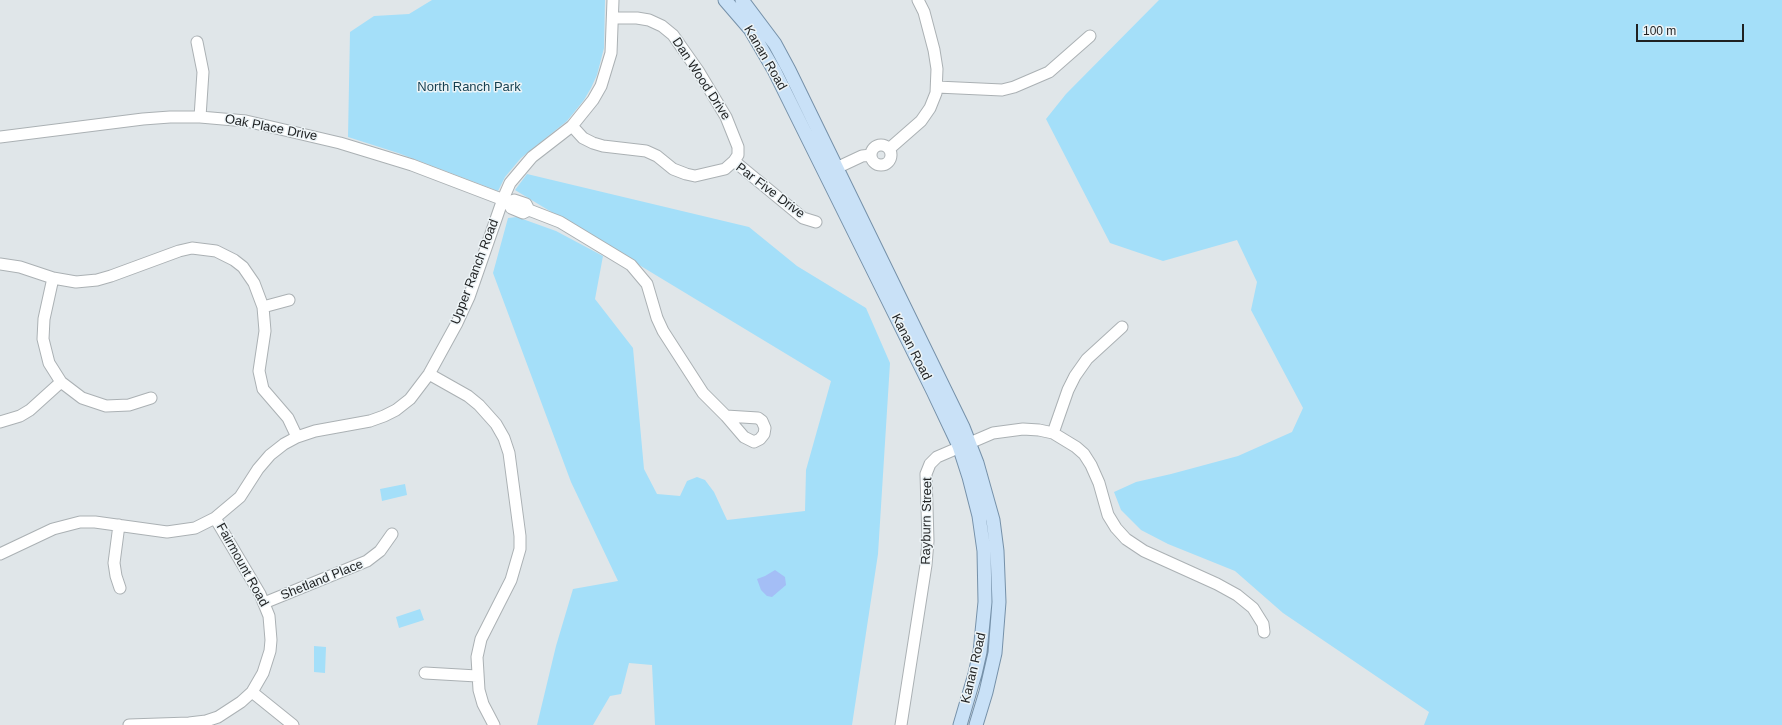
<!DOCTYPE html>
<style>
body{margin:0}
#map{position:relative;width:1782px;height:725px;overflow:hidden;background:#e0e6e9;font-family:Arial,sans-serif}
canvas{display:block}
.scale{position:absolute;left:1636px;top:24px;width:108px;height:18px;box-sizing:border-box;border:2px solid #1f2122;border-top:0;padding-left:5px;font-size:12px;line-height:14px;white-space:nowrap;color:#1f2122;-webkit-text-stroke:3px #edf4f7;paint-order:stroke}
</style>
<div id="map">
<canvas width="1782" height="725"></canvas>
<div class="scale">100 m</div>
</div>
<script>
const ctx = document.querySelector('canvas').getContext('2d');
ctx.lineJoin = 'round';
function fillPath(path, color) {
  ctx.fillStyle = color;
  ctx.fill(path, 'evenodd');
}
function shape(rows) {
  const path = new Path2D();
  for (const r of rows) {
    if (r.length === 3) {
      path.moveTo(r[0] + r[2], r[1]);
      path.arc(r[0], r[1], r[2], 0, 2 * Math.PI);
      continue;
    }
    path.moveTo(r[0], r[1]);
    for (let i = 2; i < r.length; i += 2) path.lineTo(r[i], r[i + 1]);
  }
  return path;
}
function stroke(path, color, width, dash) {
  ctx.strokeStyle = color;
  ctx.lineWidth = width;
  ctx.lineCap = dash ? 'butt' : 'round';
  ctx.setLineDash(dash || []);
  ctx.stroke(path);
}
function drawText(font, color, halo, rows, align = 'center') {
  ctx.font = font + ' Arial,sans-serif';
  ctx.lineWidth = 3;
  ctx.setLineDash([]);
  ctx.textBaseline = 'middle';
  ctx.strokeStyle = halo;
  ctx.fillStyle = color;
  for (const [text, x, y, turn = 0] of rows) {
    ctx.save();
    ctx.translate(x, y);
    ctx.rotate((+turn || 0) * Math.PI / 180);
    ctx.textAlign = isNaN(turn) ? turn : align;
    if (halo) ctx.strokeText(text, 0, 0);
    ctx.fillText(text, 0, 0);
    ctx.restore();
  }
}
fillPath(shape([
 [432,0,605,0,604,48,597,75,591,88,584,100,567,121,521,158,505,177,498,191,398,153,348,137,350,32,374,16,409,14],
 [1159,0,1782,0,1782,725,1424,725,1429,712,1283,613,1235,571,1168,544,1141,530,1121,510,1114,492,1136,482,1171,474,1238,456,1292,432,1303,408,1251,310,1257,282,1237,240,1163,261,1110,243,1046,119,1066,94],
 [527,174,749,227,797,266,866,308,890,363,878,554,852,725,655,725,652,665,629,663,621,694,610,696,593,725,537,725,556,646,573,589,618,581,571,482,493,273,508,218,517,217,556,231,603,256,595,299,633,348,644,469,657,494,680,496,687,481,697,477,705,480,714,492,727,520,805,511,806,470,831,381,515,190],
 [405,484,407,495,382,501,380,489],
 [420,609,424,620,399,628,396,617],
 [314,646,326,647,325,673,314,672]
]), '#a4dff9');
fillPath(shape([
 [775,570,785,577,786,585,772,597,767,596,761,590,757,579,765,576]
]), '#a4bef6');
const minor = shape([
 [613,18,637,18,649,20,662,26,673,35,699,72,726,117,738,147,738,155,734,161],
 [197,42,203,72,200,117],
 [937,87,1002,90,1014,87,1049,72,1090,36],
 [572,126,583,138,593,143,603,146,646,151,657,156,673,169,686,174,695,176,725,169,734,161,803,218,816,222],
 [0,137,143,119,170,117,200,117,246,121,340,143,412,165,509,202,514,200,526,204,529,210,560,222,631,265,647,284,657,318,663,331,703,393,726,416,744,437,754,442,760,439,764,434,765,428,762,421,758,418,726,416],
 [881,155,10],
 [889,149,921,121,930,108,936,93,937,69,934,50,924,12,918,0],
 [830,171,862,156,871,155],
 [509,202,511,208,523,213,529,210],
 [0,264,20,267,53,278,76,282,97,280,111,276,179,251,192,248,216,251,234,260,243,267,254,283,263,307,265,331,259,371,263,389,288,418,297,437],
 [53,278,44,319,43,339,49,363,61,382,82,398,106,406,129,405,151,398],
 [263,307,289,300],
 [429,374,468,396,479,405,496,424,504,438,509,453,520,536,520,549,511,580,481,639,477,657,479,690,483,704,494,725],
 [0,422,20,416,30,410,61,382],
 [1053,433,1068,390,1075,376,1087,359,1122,327],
 [119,525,114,563,116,576,120,588],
 [0,554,53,529,80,522,95,522,167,532,195,528,215,518,240,497,258,469,270,455,284,444,297,437,315,431,370,421,384,416,396,410,410,399,429,374,457,323,469,297,503,199,510,183,532,157,572,126,593,100,601,86,611,53,613,0],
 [264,603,367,561,380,551,392,534],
 [425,673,477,676],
 [252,692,293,725],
 [129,725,189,723,206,721,218,717,241,702,252,692,263,673,270,651,271,640,269,616,260,594,215,518],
 [901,725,926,565,928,541,926,474,930,464,937,457,993,433,1023,429,1039,430,1053,433,1076,447,1084,454,1091,465,1099,483,1108,515,1116,528,1126,539,1144,551,1217,584,1237,595,1253,608,1263,624,1264,632]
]);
const major = shape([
 [725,0,750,29,774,70,933,391,959,446,969,477,979,516,984,551,985,602,980,652,975,674,960,725],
 [742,0,775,44,789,70,963,427,977,463,993,520,997,551,999,602,995,653,986,692,976,725]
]);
stroke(minor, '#abb1b4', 13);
stroke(major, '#7691a9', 15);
stroke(minor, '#fff', 11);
stroke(major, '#c9e1f7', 13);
drawText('13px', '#1f2122', '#edf4f7', [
 ["Kanan Road",765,58,60],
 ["Dan Wood Drive",701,79,57],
 ["Oak Place Drive",271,128,11],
 ["Par Five Drive",770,191,37],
 ["Upper Ranch Road",475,272,-69],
 ["Kanan Road",911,347,63],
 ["Rayburn Street",927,521,-89],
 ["Fairmount Road",242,565,61],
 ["Shetland Place",322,580,-22],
 ["Kanan Road",974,668,-77]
]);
drawText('13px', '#143e4f', '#edf4f7', [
 ["North Ranch Park",469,87]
]);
</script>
